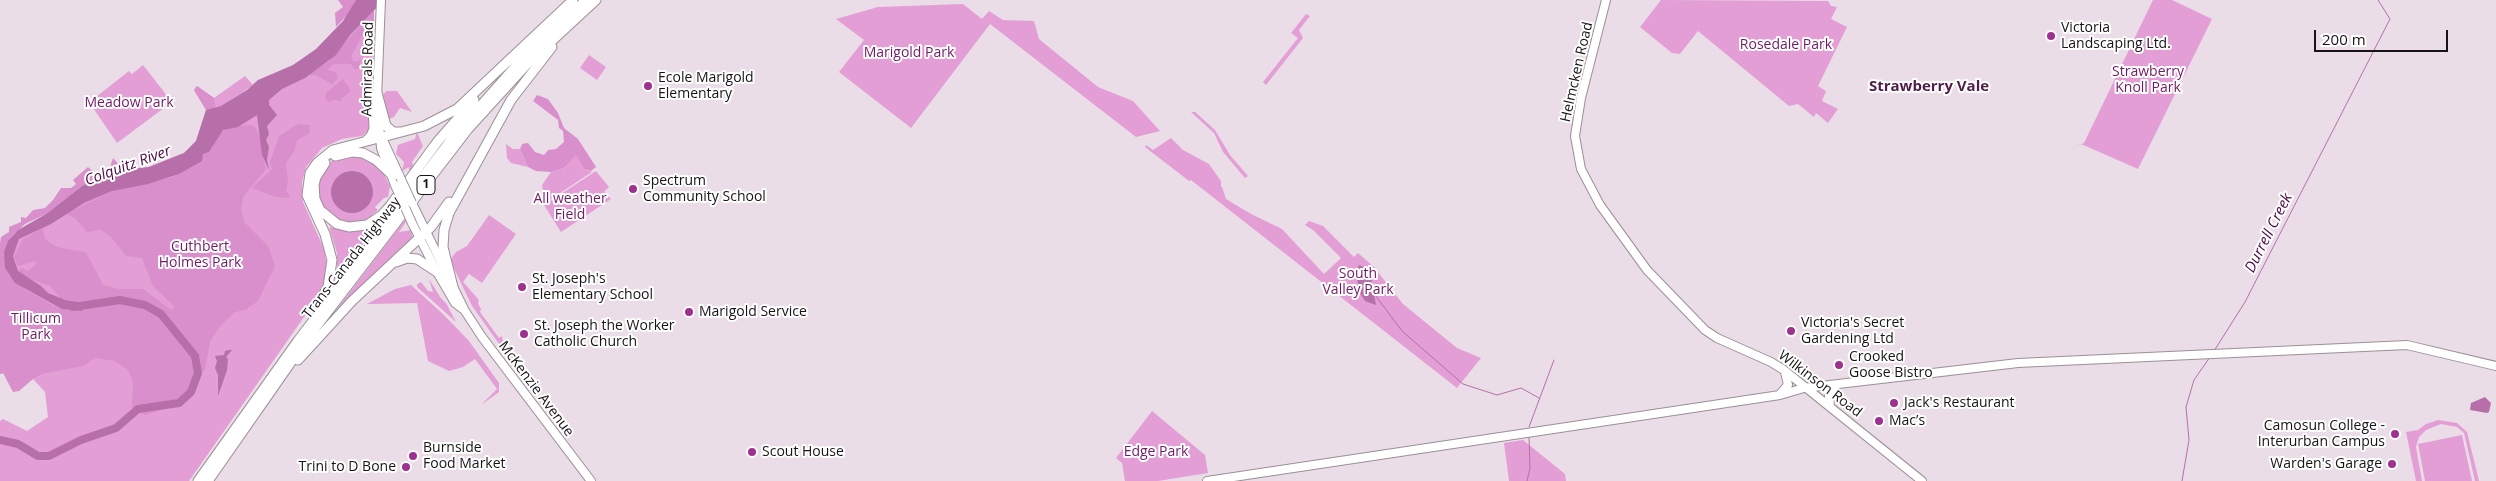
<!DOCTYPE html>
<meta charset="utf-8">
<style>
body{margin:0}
#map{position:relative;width:2496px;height:481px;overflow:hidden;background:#eadde7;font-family:"Open Sans",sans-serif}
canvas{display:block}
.scale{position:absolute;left:2314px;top:30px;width:134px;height:22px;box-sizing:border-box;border:2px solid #171316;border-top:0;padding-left:6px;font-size:15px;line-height:18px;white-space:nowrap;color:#171316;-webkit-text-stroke:4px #fff;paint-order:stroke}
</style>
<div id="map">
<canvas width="2496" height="481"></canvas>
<div class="scale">200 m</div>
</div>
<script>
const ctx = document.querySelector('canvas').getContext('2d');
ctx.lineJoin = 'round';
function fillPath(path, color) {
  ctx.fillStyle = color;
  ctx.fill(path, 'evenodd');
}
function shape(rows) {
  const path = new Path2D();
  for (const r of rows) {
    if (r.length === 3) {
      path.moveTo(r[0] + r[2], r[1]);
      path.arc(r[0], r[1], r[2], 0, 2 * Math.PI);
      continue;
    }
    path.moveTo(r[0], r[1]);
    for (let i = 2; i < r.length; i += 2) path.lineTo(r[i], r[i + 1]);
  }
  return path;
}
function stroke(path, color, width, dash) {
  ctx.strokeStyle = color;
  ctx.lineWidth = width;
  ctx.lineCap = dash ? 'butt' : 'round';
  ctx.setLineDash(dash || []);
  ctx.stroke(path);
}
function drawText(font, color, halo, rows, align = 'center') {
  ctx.font = font + ' "Open Sans",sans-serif';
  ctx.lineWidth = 4;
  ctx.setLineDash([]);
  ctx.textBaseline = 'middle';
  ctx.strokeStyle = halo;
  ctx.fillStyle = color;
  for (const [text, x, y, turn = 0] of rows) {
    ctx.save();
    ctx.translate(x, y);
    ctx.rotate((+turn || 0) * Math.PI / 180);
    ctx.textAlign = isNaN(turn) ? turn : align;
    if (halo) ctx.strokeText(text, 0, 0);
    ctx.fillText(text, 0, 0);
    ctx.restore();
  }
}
fillPath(shape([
 [1661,0,1828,1,1831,6,1837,7,1831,19,1847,27,1818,86,1826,91,1822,101,1838,109,1828,123,1816,113,1814,117,1798,104,1789,106,1698,31,1680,54,1672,53,1640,27],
 [2153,0,2172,0,2212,19,2138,169,2081,144,2061,153,2084,143],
 [379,4,374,10,370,129,362,136,342,139,322,148,306,167,302,182,303,202,324,249,327,267,326,280,316,300,189,481,0,481,0,421,3,419,27,431,48,417,45,392,33,379,46,373,41,365,0,374,0,247,13,245,22,236,63,213,215,139],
 [963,4,982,19,989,11,1003,20,1034,21,1039,39,1098,87,1133,101,1160,131,1136,137,990,24,911,128,839,72,864,40,836,19,878,7],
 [1306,14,1310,16,1299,30,1303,38,1266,85,1263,82,1298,38,1291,33],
 [589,55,606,67,597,80,580,68],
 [143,65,172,102,117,143,91,105,87,104,129,71,132,74],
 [245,76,253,85,232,100,198,143,180,157,63,198,119,173,119,168,122,169,127,166,129,171,149,167,184,153,196,141,206,110,194,90,197,86,214,98],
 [387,91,397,91,412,112,400,108,394,117,389,119,383,94],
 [1191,112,1195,112,1215,130,1230,155,1248,176,1245,178,1223,152,1214,133],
 [417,132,423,146,412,162,414,167,409,174,409,167,402,171,404,162,396,154,398,145,415,139],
 [1171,138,1183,150,1209,164,1221,181,1221,187,1222,187,1226,199,1251,214,1282,229,1324,274,1341,258,1313,230,1305,225,1309,221,1323,226,1354,257,1358,253,1374,267,1403,304,1457,348,1481,358,1457,388,1191,180,1189,181,1145,147,1146,145,1153,150],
 [506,144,513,149,520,149,528,167,511,163,507,158],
 [346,154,368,157,382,170,390,186,388,197,384,198,375,207,378,210,366,220,352,223,337,219,322,206,317,188,321,174,329,163],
 [576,154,584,169,592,172,548,201,542,199,540,193,543,190,542,185,551,172,564,168],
 [596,171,609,187,604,192,611,199,561,232,544,205],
 [489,215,516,234,482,283,469,274,463,282,479,300,478,303,481,309,480,312,499,338,502,336,503,343,523,371,520,373,472,306,450,260,456,252,467,246],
 [384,216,345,268,341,270,337,267,337,253,329,227,355,231,365,229],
 [405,220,406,222,399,232,411,230,413,240,321,330],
 [429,279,440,297,446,303,456,322,417,287,417,284,421,282,428,291,433,292],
 [411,285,443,314,469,341,499,383,499,392,481,405,497,389,475,359,463,367,449,371,428,361,417,303,367,304,395,289],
 [1152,411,1205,455,1208,473,1158,481,1125,481,1122,463,1116,458],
 [2438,420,2457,423,2467,432,2479,481,2475,481,2464,433,2457,427,2441,424,2426,430,2419,437,2416,447,2422,481,2416,481,2406,432,2418,430,2426,424],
 [2462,435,2472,481,2425,481,2418,444],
 [1523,440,1565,474,1566,481,1509,481,1504,443]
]), '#e39ed6');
fillPath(shape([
 [338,0,356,0,350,12,336,27,335,13,343,7],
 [374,10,374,24,367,26,351,57,354,62,361,60,359,69,354,69,351,64,333,64,327,70,336,72,338,78,332,84,315,75,308,75,329,61],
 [343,79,351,91,342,98,341,101,334,100,330,102,325,99,326,93],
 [197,86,214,98,215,108,206,110,194,90],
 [537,95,548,99,558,113,564,128,578,139,596,167,591,171,584,169,576,155,564,168,551,172,536,171,528,167,520,149,522,144,528,143,535,152,544,155,548,150,556,149,564,142,563,131,559,128,558,120,533,101],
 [298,124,309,125,310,130,309,134,297,140,295,150,286,163,288,182,286,191,290,196,289,198,275,197,252,188,272,169,270,162,279,136],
 [250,125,255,127,260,137,262,155,266,169,243,197,241,210,245,223,268,246,275,266,258,301,245,310,235,312,219,327,210,342,205,369,194,383,191,392,179,403,168,404,161,410,145,415,132,408,133,382,128,370,115,361,95,358,83,366,46,373,33,379,19,391,13,392,3,373,0,374,0,244,1,237,9,232,9,227,21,222,21,217,26,218,33,210,45,208,53,200,61,188,71,188,76,184,73,180,88,167,97,175,108,173,113,158,120,166,117,168,120,173,82,186,46,214,25,224,13,235,4,252,7,273,24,289,52,305,62,309,83,310,78,302,61,299,50,286,24,277,18,271,21,268,28,271,37,263,34,261,18,266,14,257,22,240,43,228,44,237,50,243,61,248,86,252,103,285,119,289,143,289,171,310,175,307,153,286,142,258,126,256,112,238,101,230,87,232,75,218,66,214,112,191,173,177,200,161,204,153,208,153,212,148,218,134,226,128]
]), '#d98fcb');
fillPath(shape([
 [356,0,384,0,350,35,336,55,305,78,282,89,269,100,269,105,277,115,267,126,269,134,266,140,269,147,267,160,269,170,262,155,257,115,238,127,223,130,209,152,203,154,202,161,179,174,148,184,112,191,84,203,51,224,19,239,13,256,18,271,41,286,48,293,65,300,78,302,83,311,62,309,15,283,5,268,4,252,8,241,18,230,46,214,82,186,95,180,138,168,149,167,184,153,196,141,206,110,221,106,247,90,258,80,293,65,316,49,343,21],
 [352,192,21],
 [1359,265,1368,269,1370,272,1376,305,1365,301,1360,293,1356,274],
 [229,350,232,350,226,357,228,359,227,370,218,396,218,375,215,368,217,361,215,356,224,355,225,351],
 [2485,397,2491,403,2489,412,2487,413,2470,410,2471,403]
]), '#b66fa9');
stroke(shape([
 [1375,295,1402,331,1463,384,1497,395,1521,388,1539,398],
 [2214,351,2245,302,2390,19,2378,0],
 [1529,427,1554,360],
 [1527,481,1530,468,1529,437],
 [2182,481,2189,440,2186,407,2194,380,2210,357]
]), '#b66fa9', 1);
stroke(shape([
 [0,440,18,444,38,456,49,456,81,440,116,428,138,409,179,403,191,392,198,373,195,356,161,314,145,305,120,300,73,307]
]), '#b66fa9', 8);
const major = shape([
 [381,0,377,98,381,148,395,185],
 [1606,0,1581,98,1575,136,1581,169,1600,205,1647,270,1705,330,1717,338,1771,362,1784,370,1922,481],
 [382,138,400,177],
 [412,203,465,311,482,337,591,481],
 [412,223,437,272,455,303,463,309],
 [1780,394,1788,385,1785,372],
 [1830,407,1829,396,1835,386],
 [1207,481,1780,395,1804,388,2018,363,2407,345,2496,366]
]);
const highway = shape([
 [377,93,386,126,393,132,400,132],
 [366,141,371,136,374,129,373,106,376,95],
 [335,156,352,152,363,153,376,160,390,173],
 [325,163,316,177,314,185,315,199,320,210,337,224,349,227,367,225,382,215,390,206,438,141,474,100],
 [396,262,407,258,417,259,437,272],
 [453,287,443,247,444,230,449,213,511,100,552,47],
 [318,305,328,287,332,260,325,234,307,195,310,173,317,163,333,150,424,126,457,109,573,0],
 [298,360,352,301,431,227,449,202],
 [198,481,297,342,454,136,523,58,586,0],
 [208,481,312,332,468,129,528,63,596,0]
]);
stroke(major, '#9b8f98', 10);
stroke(highway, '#9b8f98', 11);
stroke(major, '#fff', 8);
stroke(highway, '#fff', 9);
const majorBridge = shape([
 [400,177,412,203],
 [395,185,412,223]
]);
stroke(majorBridge, '#9b8f98', 10, []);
stroke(majorBridge, '#fff', 8);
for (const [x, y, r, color] of [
 [2051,36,5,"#9e3190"],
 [648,86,5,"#9e3190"],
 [633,189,5,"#9e3190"],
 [522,287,5,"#9e3190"],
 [689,312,5,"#9e3190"],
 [1791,331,5,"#9e3190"],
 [524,334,5,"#9e3190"],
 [1839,365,5,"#9e3190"],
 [1894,403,5,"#9e3190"],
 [1879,421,5,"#9e3190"],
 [2395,434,5,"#9e3190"],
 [752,452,5,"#9e3190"],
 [413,456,5,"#9e3190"],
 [2392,464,5,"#9e3190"],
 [406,467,5,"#9e3190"]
]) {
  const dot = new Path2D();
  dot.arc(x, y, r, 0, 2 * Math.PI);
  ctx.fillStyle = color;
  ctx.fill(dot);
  stroke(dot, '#fff', 2);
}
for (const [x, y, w] of [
 [426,185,18]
]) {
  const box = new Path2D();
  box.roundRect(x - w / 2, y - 9.5, w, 19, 4);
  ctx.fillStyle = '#fff';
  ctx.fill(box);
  stroke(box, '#171316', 1);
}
drawText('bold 12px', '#171316', null, [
 ["1",426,185]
]);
drawText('14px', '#171316', '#fff', [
 ["Victoria",2061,28],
 ["Landscaping Ltd.",2061,44],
 ["Ecole Marigold",658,78],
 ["Elementary",658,94],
 ["Spectrum",643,181],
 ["Community School",643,197],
 ["St. Joseph's",532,279],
 ["Elementary School",532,295],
 ["Marigold Service",699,312],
 ["Victoria's Secret",1801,323],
 ["Gardening Ltd",1801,339],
 ["St. Joseph the Worker",534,326],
 ["Catholic Church",534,342],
 ["Crooked",1849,357],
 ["Goose Bistro",1849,373],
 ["Jack's Restaurant",1904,403],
 ["Mac’s",1889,421],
 ["Camosun College -",2385,426,"right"],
 ["Interurban Campus",2385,442,"right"],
 ["Burnside",423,448],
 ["Food Market",423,464],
 ["Scout House",762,452],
 ["Warden's Garage",2382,464,"right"],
 ["Trini to D Bone",396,467,"right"]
], 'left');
drawText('14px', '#711a66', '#fff', [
 ["Rosedale Park",1786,45],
 ["Marigold Park",909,53],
 ["Strawberry",2148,72],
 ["Knoll Park",2148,88],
 ["Meadow Park",129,103],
 ["All weather",570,199],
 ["Field",570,215],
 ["Cuthbert",200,247],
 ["Holmes Park",200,263],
 ["South",1358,274],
 ["Valley Park",1358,290],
 ["Tillicum",36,319],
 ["Park",36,335],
 ["Edge Park",1156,452]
]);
drawText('14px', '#171316', '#fff', [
 ["Admirals Road",368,69,-89],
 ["Helmcken Road",1577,72,-77],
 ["Trans-Canada Highway",352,258,-52],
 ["Wilkinson Road",1820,384,37],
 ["McKenzie Avenue",536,389,53]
]);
drawText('bold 15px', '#511c49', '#fff', [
 ["Strawberry Vale",1929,87]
]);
drawText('italic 15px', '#4c0944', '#fff', [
 ["Colquitz River",128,166,-20],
 ["Durrell Creek",2269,233,-63]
]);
</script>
